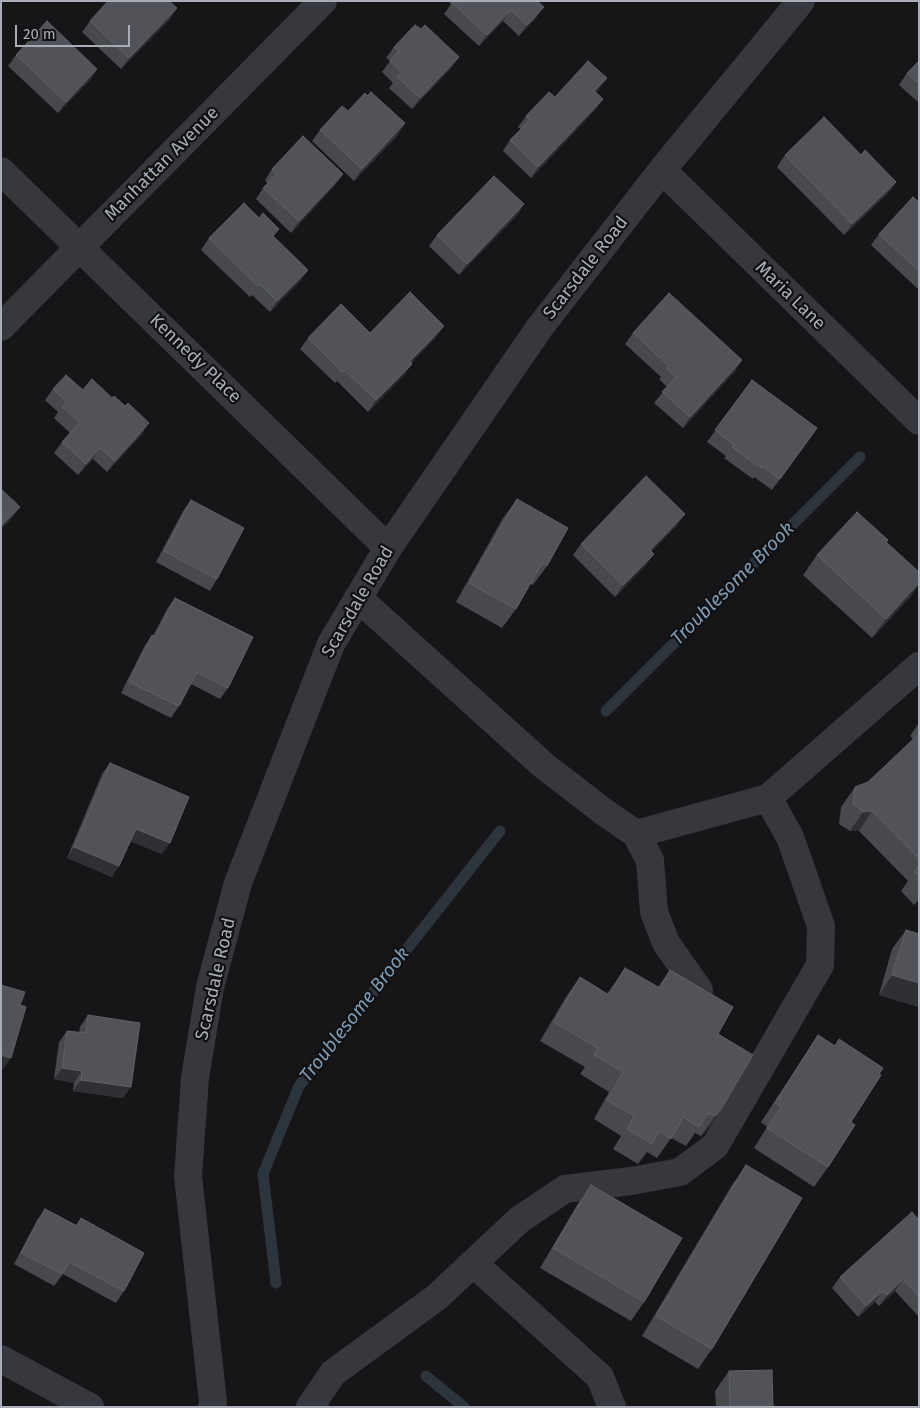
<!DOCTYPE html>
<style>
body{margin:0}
#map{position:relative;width:920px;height:1408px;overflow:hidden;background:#161618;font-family:"Fira Sans",sans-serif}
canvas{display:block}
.frame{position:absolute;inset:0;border:2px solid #a8adb8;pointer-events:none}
.scale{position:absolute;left:15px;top:25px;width:115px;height:22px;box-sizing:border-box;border:2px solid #a8adb8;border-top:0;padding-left:6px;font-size:15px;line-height:18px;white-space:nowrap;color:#a8adb8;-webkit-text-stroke:4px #111113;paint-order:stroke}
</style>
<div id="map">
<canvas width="920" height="1408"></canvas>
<div class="frame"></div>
<div class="scale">20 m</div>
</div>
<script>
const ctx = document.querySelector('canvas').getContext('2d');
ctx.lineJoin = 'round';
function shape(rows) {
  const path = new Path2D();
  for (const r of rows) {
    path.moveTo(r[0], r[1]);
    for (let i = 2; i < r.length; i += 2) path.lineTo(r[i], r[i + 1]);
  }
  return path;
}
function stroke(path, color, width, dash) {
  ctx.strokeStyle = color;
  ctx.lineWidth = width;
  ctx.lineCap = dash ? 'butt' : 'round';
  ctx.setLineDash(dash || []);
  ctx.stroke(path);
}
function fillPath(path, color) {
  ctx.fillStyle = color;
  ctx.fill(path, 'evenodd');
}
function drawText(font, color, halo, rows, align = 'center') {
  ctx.font = font + ' "Fira Sans",sans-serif';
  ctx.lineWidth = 4.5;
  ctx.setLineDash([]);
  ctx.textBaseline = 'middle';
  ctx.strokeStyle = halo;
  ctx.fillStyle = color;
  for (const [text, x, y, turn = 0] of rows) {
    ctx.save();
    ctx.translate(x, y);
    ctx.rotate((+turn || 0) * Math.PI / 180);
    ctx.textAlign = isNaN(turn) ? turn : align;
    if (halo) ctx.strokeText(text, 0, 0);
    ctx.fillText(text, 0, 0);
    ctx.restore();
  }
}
stroke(shape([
 [606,711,860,457],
 [276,1283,263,1174,299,1086,500,831],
 [426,1376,464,1407]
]), '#2c353c', 11);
stroke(shape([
 [662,170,919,421],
 [1,171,388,548],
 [1,327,323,1],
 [358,598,543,765,604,812,636,834,650,860,654,912,666,943,699,990],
 [636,834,768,798,919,666],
 [473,1263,600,1377,612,1407],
 [1,1359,90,1407],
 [212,1407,213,1402,188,1176,195,1078,210,987,238,883,331,644,388,548,540,327,662,170,801,1],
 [310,1407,333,1373,437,1297,519,1220,565,1189,631,1181,680,1172,715,1146,820,965,821,926,790,837,768,798]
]), '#37383d', 28);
fillPath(shape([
 [451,1,537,1,536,18,519,36,503,21,479,46,444,14,451,4,449,3],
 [177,8,169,20,121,69,82,32,90,21],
 [421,29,459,57,451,68,412,109,389,88,393,83,382,72,390,61,386,58,394,47],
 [16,55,97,69,90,80,58,113,8,66],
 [919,61,919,103,899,85,907,73],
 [607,78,596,92,603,99,595,110,531,178,503,151,510,140,521,129,518,127,526,116,555,97],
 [367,96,398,135,354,181,312,141,320,130,348,111],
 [785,155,861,155,896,182,888,193,844,235,777,167],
 [272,169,343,174,335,185,291,233,256,199,263,188,268,184,265,180],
 [919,202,919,290,871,245,879,234],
 [524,204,517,215,459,275,429,246,437,235],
 [274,237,308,270,300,281,270,312,252,295,250,297,201,250,209,238],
 [370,333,436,337,411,363,412,364,404,375,368,412,337,381,335,383,300,349,308,338],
 [633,333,742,360,735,371,683,428,654,403,667,387,659,379,661,377,625,344],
 [752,380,817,428,772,490,754,477,753,479,724,458,726,456,707,442],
 [53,389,142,434,107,472,93,459,78,475,54,453,62,442,70,433,54,418,58,412,45,400],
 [517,499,547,566,533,585,530,584,516,609,502,628,456,602,503,518],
 [191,500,217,579,210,591,156,562,183,511],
 [685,514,677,525,651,552,654,554,646,565,615,597,573,555,581,544],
 [886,543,910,597,872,638,803,575,817,555],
 [175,598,228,688,220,699,191,684,179,706,171,718,121,693,144,647,152,635,153,636,167,609],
 [919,723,919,900,914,905,901,891,908,881,859,831,850,831,839,824,841,807,855,787,868,782,913,739,910,736],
 [110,763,162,854,130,841,112,877,67,858,102,774],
 [906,930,919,934,919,1007,879,995,892,949],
 [625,968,658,987,670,970,718,1034,720,1111,706,1131,701,1136,695,1133,686,1146,671,1138,657,1158,647,1152,638,1164,613,1149,621,1136,594,1119,609,1092,580,1074,585,1067,540,1041,566,997,580,977,607,994],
 [88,1015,123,1098,73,1091,74,1083,54,1079,59,1042,67,1031,79,1033,80,1027],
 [818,1035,879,1074,851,1122,828,1167,814,1187,754,1148,767,1127,761,1122,805,1055],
 [746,1165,712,1349,698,1369,642,1336,732,1185],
 [591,1185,644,1302,631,1321,540,1268,577,1205],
 [45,1209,76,1225,81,1218,124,1291,116,1303,63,1274,54,1286,14,1264,37,1220],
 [919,1220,919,1317,895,1291,879,1306,875,1302,858,1317,832,1288,840,1277],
 [729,1371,773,1407,716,1407,715,1391]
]), '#47494d');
fillPath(shape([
 [544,7,536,18,519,36,527,25],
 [177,8,169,20,121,69,129,58],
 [511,10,503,21,479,46,487,35],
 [459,57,451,68,412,109,420,98],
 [97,69,90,80,58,113,66,102],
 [607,78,599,89,587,102,594,91],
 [603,99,595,110,531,178,538,167],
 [405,123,398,135,354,181,362,169],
 [343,174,335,185,291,233,299,221],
 [896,182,888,193,844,235,852,224],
 [524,204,517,215,459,275,467,264],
 [308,270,300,281,270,312,277,301],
 [444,326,436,337,402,372,410,361],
 [742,360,735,371,683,428,690,417],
 [412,364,404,375,368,412,376,400],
 [149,423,142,434,107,472,115,461],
 [100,448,93,459,78,475,86,464],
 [20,507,12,518,1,529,1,526],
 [685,514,677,525,642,561,650,550],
 [654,554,646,565,615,597,623,585],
 [919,583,919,585,910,597,872,638,886,619],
 [872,811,859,831,850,831,863,812],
 [136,829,170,843,162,854,128,840],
 [74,847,119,866,112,877,67,858],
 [892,975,919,983,919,1007,879,995],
 [1,1055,11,1058,3,1069,1,1068],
 [62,1068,82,1071,74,1083,54,1079],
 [81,1080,131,1087,123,1098,73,1091],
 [720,1111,706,1131,701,1136,715,1116],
 [903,1279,895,1291,879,1306,887,1295],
 [883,1291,875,1302,858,1317,866,1306]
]), '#2f3033');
const building = shape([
 [108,1,169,1,177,8,129,58,90,21,108,1],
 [453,1,537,1,544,7,527,25,511,10,487,35,452,3,453,1],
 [47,21,97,69,66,102,16,55,47,21],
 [415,25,421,29,425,25,459,57,420,98,397,77,402,72,390,61,399,51,394,47,415,25],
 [588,61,607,78,594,91,603,99,538,167,510,140,530,120,526,116,549,92,555,97,588,61],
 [919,61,919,84,907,73,919,61],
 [371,92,405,123,362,169,320,130,342,106,348,111,365,93,367,96,371,92],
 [824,117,861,155,865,150,896,182,852,224,785,155,824,117],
 [303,136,343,174,299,221,263,188,277,174,272,169,303,136],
 [494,176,524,204,467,264,437,235,494,176],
 [913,197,919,202,919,271,879,234,913,197],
 [244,203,259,218,263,213,279,229,273,236,308,270,277,301,260,284,258,286,209,238,244,203],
 [410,292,444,326,410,361,412,364,376,400,344,370,342,372,308,338,341,304,370,333,410,292],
 [669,293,742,360,690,417,662,392,676,377,666,368,669,366,633,333,669,293],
 [66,375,83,390,92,379,112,398,114,396,125,406,128,403,149,423,115,461,100,448,86,464,62,442,80,422,62,407,67,402,53,389,66,375],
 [752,380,817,428,780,479,762,466,761,468,732,447,734,445,715,430,752,380],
 [646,476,685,514,650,550,654,554,623,585,581,544,646,476],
 [1,489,20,507,1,526,1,489],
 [517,499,568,528,547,566,542,563,516,609,469,583,517,499],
 [191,500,244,528,217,579,164,551,191,500],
 [857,512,888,540,886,542,919,572,919,583,886,619,817,555,857,512],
 [175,598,253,637,228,688,197,672,179,706,129,682,152,635,155,637,175,598],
 [919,734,919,859,872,811,863,812,853,804,855,787,868,782,919,734],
 [110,763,189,797,170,843,136,829,119,866,74,847,110,763],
 [919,865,919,876,914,872,919,865],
 [906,930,919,934,919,983,892,975,906,930],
 [625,968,660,988,670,970,733,1007,718,1034,753,1055,720,1111,715,1116,708,1113,699,1127,683,1117,671,1139,659,1131,652,1144,627,1129,634,1116,607,1100,623,1072,594,1055,598,1048,554,1022,580,977,609,995,625,968],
 [1,985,25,992,20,1005,26,1007,11,1058,1,1055,1,985],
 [88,1015,140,1023,131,1087,81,1080,82,1071,62,1068,67,1031,86,1033,88,1015],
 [818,1035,835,1046,839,1039,883,1068,879,1074,881,1075,851,1122,855,1125,828,1167,767,1128,781,1107,775,1103,818,1035],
 [746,1165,802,1198,712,1349,656,1316,746,1165],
 [591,1185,682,1238,644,1302,553,1248,591,1185],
 [45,1209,77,1226,81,1218,144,1253,124,1291,69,1262,62,1274,21,1253,45,1209],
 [912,1212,919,1220,919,1297,903,1279,887,1295,883,1291,866,1306,840,1277,912,1212],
 [772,1370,773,1407,730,1407,729,1371,772,1370]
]);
fillPath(building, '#525359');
stroke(building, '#5f6168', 1);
drawText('18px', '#a8adb8', '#111113', [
 ["Manhattan Avenue",162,164,-45],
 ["Scarsdale Road",586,268,-52],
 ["Maria Lane",790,296,44],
 ["Kennedy Place",195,359,44],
 ["Scarsdale Road",358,602,-60],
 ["Scarsdale Road",216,979,-77]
]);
drawText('italic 19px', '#7f9bb3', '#111113', [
 ["Troublesome Brook",733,584,-45],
 ["Troublesome Brook",355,1015,-52]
]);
</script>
